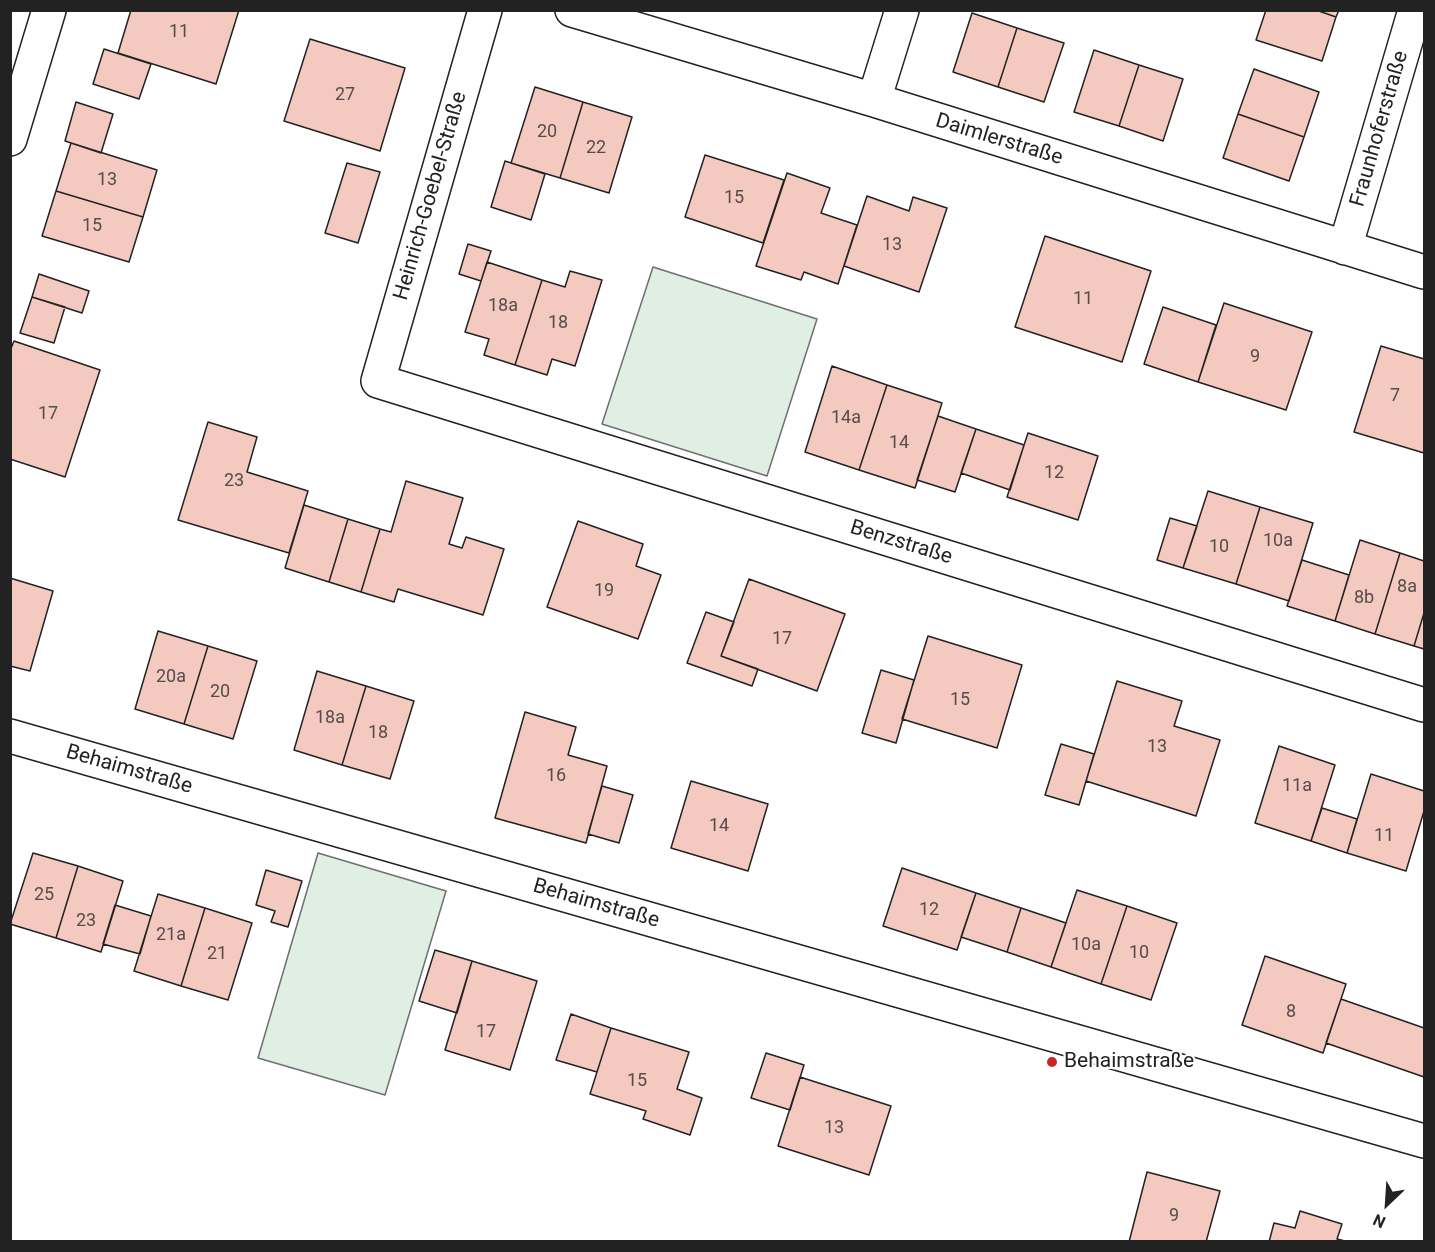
<!DOCTYPE html>
<meta charset="utf-8">
<style>
body{margin:0}
#map{position:relative;width:1435px;height:1252px;overflow:hidden;background:#fff;font-family:Roboto,sans-serif}
canvas{display:block}
.frame{position:absolute;inset:0;border:12px solid #222;pointer-events:none}
.north{position:absolute;left:1357px;top:1174px;width:60px;height:60px;-webkit-text-stroke:4px #fff;paint-order:stroke;rotate:205deg;font-size:16px;font-weight:700;line-height:24px;text-align:center;color:#222}
.north::after{content:'';display:block;margin:auto;width:21px;height:27px;background:#222;clip-path:polygon(50% 0,100% 100%,50% 72%,0 100%)}
</style>
<div id="map">
<canvas width="1435" height="1252"></canvas>
<div class="frame"></div>
<div class="north">N</div>
</div>
<script>
const ctx = document.querySelector('canvas').getContext('2d');
ctx.lineJoin = 'round';
function fillPath(path, color) {
  ctx.fillStyle = color;
  ctx.fill(path, 'evenodd');
}
function shape(rows) {
  const path = new Path2D();
  for (const r of rows) {
    path.moveTo(r[0], r[1]);
    for (let i = 2; i < r.length; i += 2) path.lineTo(r[i], r[i + 1]);
  }
  return path;
}
function stroke(path, color, width, dash) {
  ctx.strokeStyle = color;
  ctx.lineWidth = width;
  ctx.lineCap = dash ? 'butt' : 'round';
  ctx.setLineDash(dash || []);
  ctx.stroke(path);
}
function drawText(font, color, halo, rows, align = 'center') {
  ctx.font = font + ' Roboto,sans-serif';
  ctx.lineWidth = 4.5;
  ctx.setLineDash([]);
  ctx.textBaseline = 'middle';
  ctx.strokeStyle = halo;
  ctx.fillStyle = color;
  for (const [text, x, y, turn = 0] of rows) {
    ctx.save();
    ctx.translate(x, y);
    ctx.rotate((+turn || 0) * Math.PI / 180);
    ctx.textAlign = isNaN(turn) ? turn : align;
    if (halo) ctx.strokeText(text, 0, 0);
    ctx.fillText(text, 0, 0);
    ctx.restore();
  }
}
const green = shape([
 [653,267,817,319,767,476,602,424,653,267],
 [318,853,446,891,385,1095,258,1058,318,853]
]);
fillPath(green, '#e0efe3');
stroke(green, '#6f6f6f', 1.5);
const building = shape([
 [131,10,239,10,216,84,118,53,131,10],
 [1266,10,1316,10,1336,17,1322,61,1256,40,1266,10],
 [1316,10,1339,10,1336,17,1316,10],
 [972,13,1017,28,998,87,953,72,972,13],
 [1017,28,1064,43,1044,102,998,87,1017,28],
 [310,39,405,68,380,151,284,121,310,39],
 [104,49,151,64,139,99,93,84,104,49],
 [1094,50,1139,65,1119,126,1074,112,1094,50],
 [1139,65,1183,79,1163,141,1119,126,1139,65],
 [1254,69,1319,92,1304,137,1238,114,1254,69],
 [535,87,583,102,560,178,511,163,535,87],
 [76,102,113,114,101,153,65,141,76,102],
 [583,102,632,117,609,193,560,178,583,102],
 [1238,114,1304,137,1289,181,1223,158,1238,114],
 [71,143,157,170,143,217,56,191,71,143],
 [705,155,784,180,763,243,685,217,705,155],
 [505,161,545,174,531,220,491,207,505,161],
 [347,163,380,172,358,243,325,233,347,163],
 [787,173,830,188,821,213,857,225,838,284,804,272,801,280,756,266,787,173],
 [56,191,143,217,129,262,42,236,56,191],
 [867,196,909,211,913,197,947,208,919,292,844,266,867,196],
 [1045,236,1151,271,1122,362,1015,327,1045,236],
 [468,244,491,251,481,281,459,274,468,244],
 [487,262,542,280,515,365,484,355,489,339,465,332,487,262],
 [570,271,602,280,575,366,552,359,547,375,515,365,542,280,565,287,570,271],
 [39,274,89,291,82,313,32,297,39,274],
 [32,297,65,307,54,343,20,333,32,297],
 [1224,303,1312,332,1286,410,1198,382,1224,303],
 [1163,307,1216,325,1198,382,1144,364,1163,307],
 [14,341,100,370,65,477,10,459,10,351,14,341],
 [1381,346,1424,359,1424,453,1354,432,1381,346],
 [832,366,887,385,859,470,805,452,832,366],
 [887,385,942,403,915,488,859,470,887,385],
 [938,416,976,429,955,492,917,480,938,416],
 [208,422,257,437,247,472,308,491,289,553,178,520,208,422],
 [976,429,1024,445,1010,490,961,473,976,429],
 [1028,433,1098,456,1078,520,1007,497,1028,433],
 [406,481,463,498,449,544,462,548,466,537,504,549,483,615,398,589,394,602,361,592,380,529,391,532,406,481],
 [1208,491,1260,507,1236,584,1183,568,1208,491],
 [304,505,348,519,329,582,285,568,304,505],
 [1260,507,1313,523,1289,601,1236,584,1260,507],
 [1170,518,1197,526,1183,568,1157,560,1170,518],
 [348,519,380,529,361,592,329,582,348,519],
 [578,521,643,544,636,566,661,575,638,639,547,607,578,521],
 [1360,540,1400,553,1375,634,1335,621,1360,540],
 [1400,553,1424,561,1424,613,1414,646,1375,634,1400,553],
 [1302,560,1349,575,1335,621,1287,606,1302,560],
 [10,578,53,591,30,671,10,666,10,578],
 [749,579,845,614,817,691,721,656,749,579],
 [706,612,734,622,721,656,758,669,752,686,687,663,706,612],
 [1424,613,1424,649,1414,646,1424,613],
 [158,631,208,646,184,724,135,709,158,631],
 [928,636,1022,665,997,748,902,719,928,636],
 [208,646,257,661,233,739,184,724,208,646],
 [881,670,914,680,896,743,862,733,881,670],
 [317,671,366,686,342,765,294,750,317,671],
 [1117,681,1182,701,1174,726,1220,740,1196,816,1086,781,1117,681],
 [366,686,414,701,390,779,342,765,366,686],
 [525,712,576,727,568,755,607,766,586,843,495,818,525,712],
 [1061,744,1094,754,1079,805,1045,795,1061,744],
 [1279,746,1335,765,1311,841,1255,823,1279,746],
 [1371,774,1424,791,1424,811,1406,871,1347,853,1371,774],
 [691,781,768,804,748,871,671,848,691,781],
 [602,786,633,795,619,843,588,834,602,786],
 [1322,808,1357,819,1347,853,1311,841,1322,808],
 [33,853,78,866,56,938,10,924,33,853],
 [78,866,123,881,101,952,56,938,78,866],
 [902,868,976,893,957,950,883,926,902,868],
 [266,870,302,881,288,927,271,922,275,911,256,905,266,870],
 [1077,890,1127,906,1101,984,1051,967,1077,890],
 [976,893,1021,908,1007,952,961,937,976,893],
 [158,894,205,908,181,986,134,971,158,894],
 [115,905,151,916,140,954,103,944,115,905],
 [1127,906,1177,923,1151,1000,1101,984,1127,906],
 [205,908,252,923,228,1000,181,986,205,908],
 [1021,908,1066,923,1051,967,1007,952,1021,908],
 [435,950,472,961,457,1013,419,1001,435,950],
 [1265,956,1346,984,1323,1053,1242,1025,1265,956],
 [472,961,537,981,510,1070,445,1050,472,961],
 [1341,999,1424,1028,1424,1077,1326,1043,1341,999],
 [571,1014,611,1028,597,1072,556,1060,571,1014],
 [611,1028,689,1052,677,1089,702,1098,690,1135,643,1119,646,1111,590,1094,611,1028],
 [766,1053,804,1065,790,1110,751,1098,766,1053],
 [800,1077,891,1106,869,1175,778,1146,800,1077],
 [1147,1172,1220,1191,1206,1242,1129,1242,1147,1172],
 [1300,1211,1342,1224,1337,1239,1349,1242,1269,1242,1274,1223,1295,1228,1300,1211]
]);
fillPath(building, '#f3c9c0');
stroke(building, '#222', 1.5);
const minor = shape([
 [485,10,378,381,1424,705],
 [572,10,874,100,1424,272],
 [874,100,902,10],
 [10,139,49,10],
 [1345,248,1415,10],
 [10,736,1424,1141]
]);
stroke(minor, '#222', 36);
stroke(minor, '#fff', 33);
for (const [x, y, r, color] of [
 [1052,1062,6,"#c62828"]
]) {
  const dot = new Path2D();
  dot.arc(x, y, r, 0, 2 * Math.PI);
  ctx.fillStyle = color;
  ctx.fill(dot);
  stroke(dot, '#fff', 2);
}
drawText('18px', '#564c4a', null, [
 ["11",179,32],
 ["27",345,95],
 ["20",547,132],
 ["22",596,148],
 ["13",107,180],
 ["15",734,198],
 ["15",92,226],
 ["13",892,245],
 ["11",1083,299],
 ["18a",503,306],
 ["18",558,323],
 ["9",1255,357],
 ["7",1395,396],
 ["17",48,414],
 ["14a",846,418],
 ["14",899,443],
 ["12",1054,473],
 ["23",234,481],
 ["10a",1278,541],
 ["10",1219,547],
 ["8a",1407,587],
 ["19",604,591],
 ["8b",1364,598],
 ["17",782,639],
 ["20a",171,677],
 ["20",220,692],
 ["15",960,700],
 ["18a",330,718],
 ["18",378,733],
 ["13",1157,747],
 ["16",556,776],
 ["11a",1297,786],
 ["14",719,826],
 ["11",1384,836],
 ["25",44,895],
 ["12",929,910],
 ["23",86,921],
 ["21a",171,935],
 ["10a",1086,945],
 ["10",1139,953],
 ["21",217,954],
 ["8",1291,1012],
 ["17",486,1032],
 ["15",637,1081],
 ["13",834,1128],
 ["9",1174,1216]
]);
drawText('21px', '#222', '#fff', [
 ["Fraunhoferstraße",1380,129,-74],
 ["Daimlerstraße",999,140,17],
 ["Heinrich-Goebel-Straße",431,196,-74],
 ["Benzstraße",901,543,17],
 ["Behaimstraße",129,770,16],
 ["Behaimstraße",596,904,16]
]);
drawText('21px', '#222', '#fff', [
 ["Behaimstraße",1064,1062]
], 'left');
</script>
